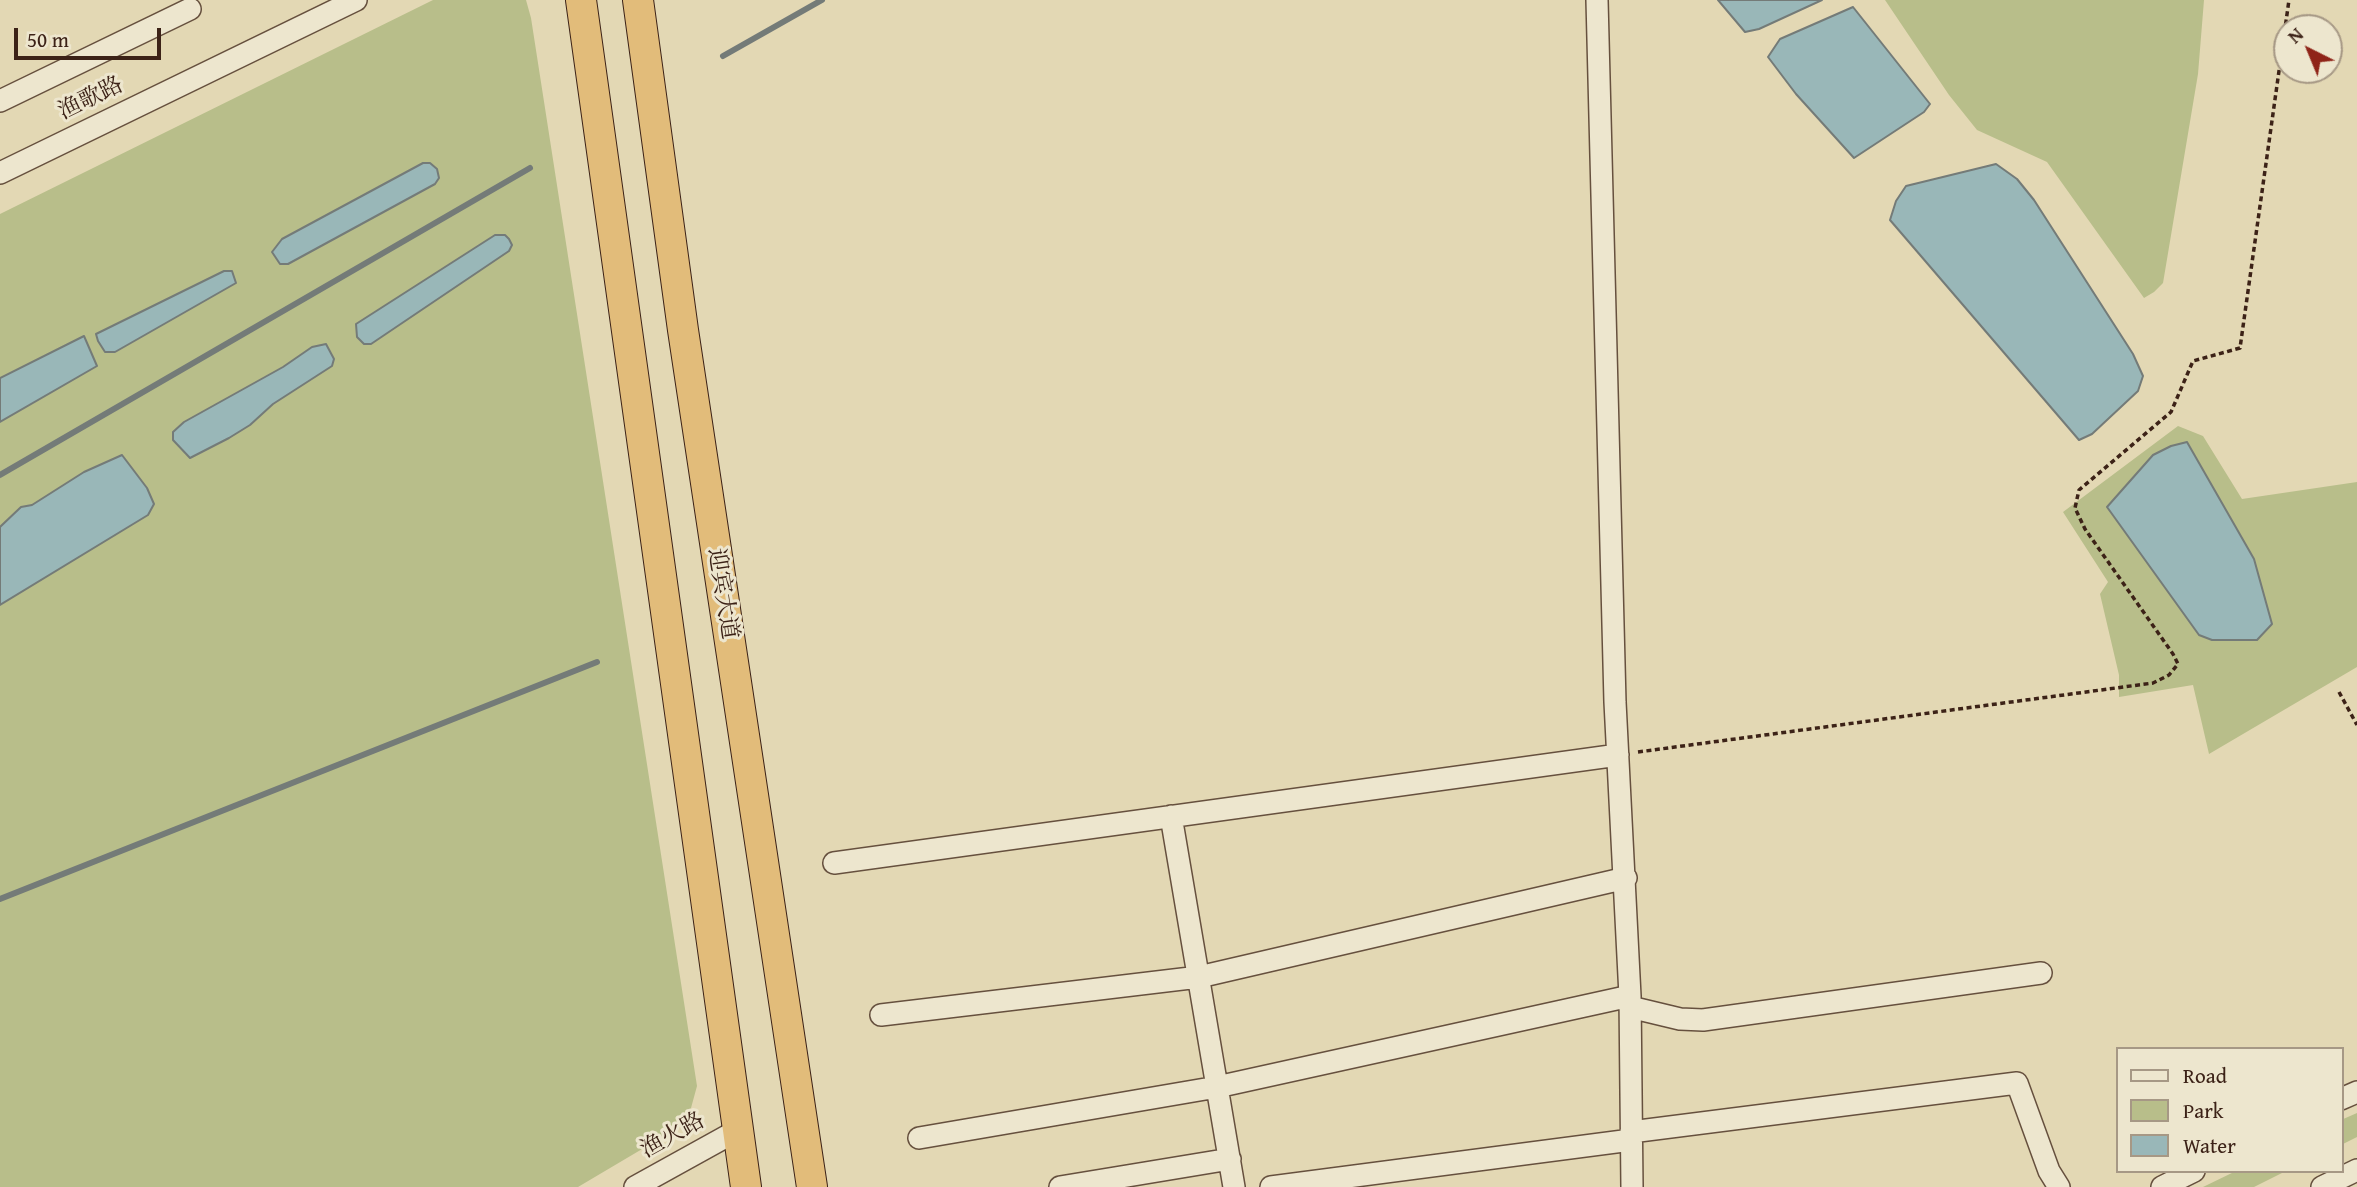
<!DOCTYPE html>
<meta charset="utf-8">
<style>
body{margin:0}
#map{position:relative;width:2357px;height:1187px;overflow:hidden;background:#e3d8b4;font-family:"Gentium Book Plus",serif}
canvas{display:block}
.legend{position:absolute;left:2116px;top:1047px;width:228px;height:126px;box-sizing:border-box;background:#ede6ce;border:2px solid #a69885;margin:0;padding:9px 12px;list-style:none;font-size:21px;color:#3c2217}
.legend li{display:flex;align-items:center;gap:14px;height:35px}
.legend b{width:35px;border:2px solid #a69885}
.north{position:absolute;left:2273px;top:14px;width:70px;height:70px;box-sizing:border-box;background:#ede6ce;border:2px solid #a69885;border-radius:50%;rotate:317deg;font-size:19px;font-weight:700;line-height:28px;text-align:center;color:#3c2217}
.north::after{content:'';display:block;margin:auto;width:24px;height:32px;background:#8f2418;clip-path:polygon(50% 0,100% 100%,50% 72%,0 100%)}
.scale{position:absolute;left:14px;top:28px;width:147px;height:32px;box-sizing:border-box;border:4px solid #3c2217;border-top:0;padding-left:9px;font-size:21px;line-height:24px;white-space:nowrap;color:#3c2217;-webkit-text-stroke:5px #ede6ce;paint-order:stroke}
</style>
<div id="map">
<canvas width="2357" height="1187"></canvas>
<ul class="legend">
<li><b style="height:9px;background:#ede6ce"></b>Road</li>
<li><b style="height:19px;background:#b8be8a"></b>Park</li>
<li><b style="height:19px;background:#99b7b8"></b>Water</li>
</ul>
<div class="north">N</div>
<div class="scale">50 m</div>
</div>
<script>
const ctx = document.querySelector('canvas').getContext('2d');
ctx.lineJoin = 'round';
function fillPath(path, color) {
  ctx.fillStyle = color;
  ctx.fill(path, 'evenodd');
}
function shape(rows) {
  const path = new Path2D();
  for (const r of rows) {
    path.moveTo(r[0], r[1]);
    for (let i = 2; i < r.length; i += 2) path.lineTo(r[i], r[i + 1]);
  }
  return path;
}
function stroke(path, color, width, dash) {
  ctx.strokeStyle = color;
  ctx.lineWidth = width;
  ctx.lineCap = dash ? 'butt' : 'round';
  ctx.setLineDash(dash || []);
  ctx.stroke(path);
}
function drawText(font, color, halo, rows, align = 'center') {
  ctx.font = font + ' "Gentium Book Plus","Noto Serif SC",serif';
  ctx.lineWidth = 6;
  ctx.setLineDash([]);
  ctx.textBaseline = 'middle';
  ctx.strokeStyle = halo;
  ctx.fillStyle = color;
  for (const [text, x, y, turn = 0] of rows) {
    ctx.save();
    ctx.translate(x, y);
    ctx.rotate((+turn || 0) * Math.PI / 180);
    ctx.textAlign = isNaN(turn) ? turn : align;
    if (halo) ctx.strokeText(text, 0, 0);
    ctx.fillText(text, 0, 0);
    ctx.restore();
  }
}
fillPath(shape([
 [433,0,526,0,531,18,697,1086,691,1108,680,1123,654,1142,578,1187,0,1187,0,214],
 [1885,0,2204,0,2198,74,2163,283,2154,292,2144,298,2047,162,1977,130,1949,95],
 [2178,426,2203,436,2242,499,2357,482,2357,667,2209,754,2193,685,2119,697,2119,675,2100,594,2108,582,2063,512],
 [2357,1113,2357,1137,2341,1145,2341,1120],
 [2236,1171,2286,1171,2254,1187,2203,1187]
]), '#b8be8a');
const water = shape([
 [1718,0,1822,0,1759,29,1745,32,1718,0],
 [1853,7,1930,104,1924,112,1854,158,1796,94,1768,57,1780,39,1853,7],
 [423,163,430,163,437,169,439,178,435,184,288,264,280,264,272,252,282,239,423,163],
 [1996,164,2017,179,2034,200,2133,354,2143,376,2138,391,2092,434,2079,440,1890,220,1896,201,1906,186,1996,164],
 [495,235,505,235,509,239,512,245,509,251,371,344,364,344,357,337,356,324,495,235],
 [224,271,232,271,236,283,115,352,105,352,98,341,96,334,224,271],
 [84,336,97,366,0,422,0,378,84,336],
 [326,344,334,359,332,366,273,404,250,425,229,438,190,458,173,440,173,432,184,422,283,367,312,347,326,344],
 [2187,442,2254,559,2272,624,2257,640,2212,640,2199,635,2107,507,2153,455,2171,446,2187,442],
 [122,455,147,488,154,504,148,515,0,605,0,527,21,507,32,505,84,472,122,455]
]);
fillPath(water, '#99b7b8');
stroke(water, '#747b78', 2);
stroke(shape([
 [723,56,822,0],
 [0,475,530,168],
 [0,899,597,662]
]), '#747b78', 6);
const minor = shape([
 [1597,0,1615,702,1630,996,1632,1187],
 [0,101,190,9],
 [0,173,356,0],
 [1171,816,1234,1187],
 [834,863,1618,755],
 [1630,1007,1680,1019,1703,1020,2041,973],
 [881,1015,1199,977,1626,878],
 [2341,1099,2357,1092],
 [1631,1132,2017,1083,2049,1171,2059,1187],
 [919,1138,1217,1087,1630,996],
 [635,1187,738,1130],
 [1060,1187,1230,1159],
 [1271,1187,1631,1140],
 [2162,1187,2194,1171],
 [2322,1187,2357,1170]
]);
const highway = shape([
 [581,0,746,1187],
 [638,0,683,330,812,1187]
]);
stroke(minor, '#66503e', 24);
stroke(highway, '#3c2217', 32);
stroke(shape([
 [2339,692,2357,725],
 [1638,752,2153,683,2169,675,2178,664,2173,654,2085,529,2075,508,2079,490,2171,412,2193,361,2240,348,2289,0]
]), '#3c2217', 3.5, [5, 3.5]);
stroke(minor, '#ede6ce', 21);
stroke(highway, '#e2bc7a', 30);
drawText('23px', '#3c2217', '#ede6ce', [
 ["渔歌路",91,99,-26],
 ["迎宾大道",722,594,81],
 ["渔火路",673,1136,-29]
]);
</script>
